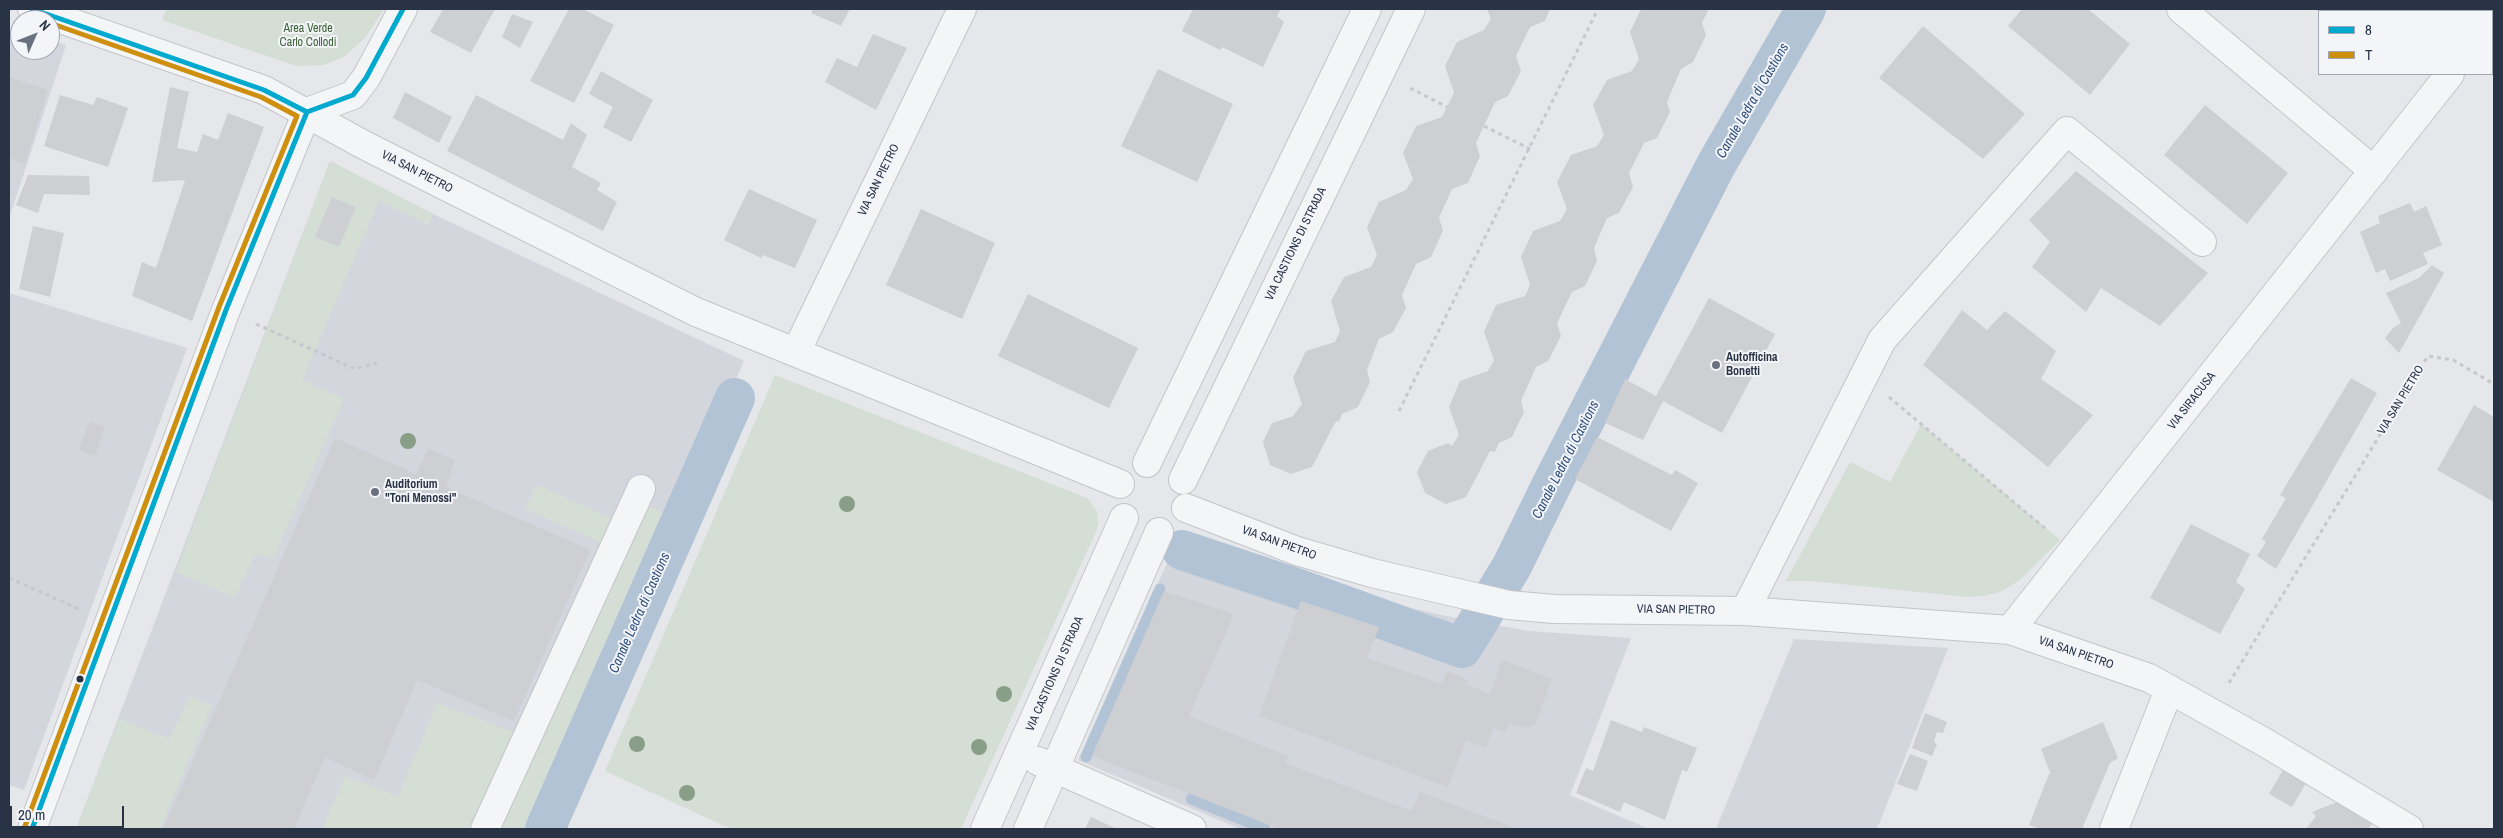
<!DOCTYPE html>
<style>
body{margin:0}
#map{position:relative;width:2503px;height:838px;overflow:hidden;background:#e5e7ea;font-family:"Archivo Narrow",sans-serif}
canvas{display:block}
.frame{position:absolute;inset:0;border:10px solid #293346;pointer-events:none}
.legend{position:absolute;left:2318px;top:10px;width:175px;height:65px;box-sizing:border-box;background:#f3f5f9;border:1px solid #a2a7b1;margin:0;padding:6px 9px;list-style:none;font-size:15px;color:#293346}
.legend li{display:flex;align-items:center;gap:10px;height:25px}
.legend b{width:25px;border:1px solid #a2a7b1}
.north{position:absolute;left:10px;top:10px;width:50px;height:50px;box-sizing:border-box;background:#f3f5f9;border:1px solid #a2a7b1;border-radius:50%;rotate:46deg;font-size:14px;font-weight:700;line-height:20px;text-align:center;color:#293346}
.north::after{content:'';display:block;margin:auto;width:18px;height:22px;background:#6b727f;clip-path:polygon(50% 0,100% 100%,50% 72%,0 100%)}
.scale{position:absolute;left:10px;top:806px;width:114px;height:22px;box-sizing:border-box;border:2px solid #293346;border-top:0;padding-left:6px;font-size:15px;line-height:18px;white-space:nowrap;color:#293346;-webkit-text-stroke:4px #f3f5f9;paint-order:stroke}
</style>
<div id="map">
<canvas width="2503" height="838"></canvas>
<div class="frame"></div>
<ul class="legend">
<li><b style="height:6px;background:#00a9ce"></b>8</li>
<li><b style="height:6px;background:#ce8f0e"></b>T</li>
</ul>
<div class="north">N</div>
<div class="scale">20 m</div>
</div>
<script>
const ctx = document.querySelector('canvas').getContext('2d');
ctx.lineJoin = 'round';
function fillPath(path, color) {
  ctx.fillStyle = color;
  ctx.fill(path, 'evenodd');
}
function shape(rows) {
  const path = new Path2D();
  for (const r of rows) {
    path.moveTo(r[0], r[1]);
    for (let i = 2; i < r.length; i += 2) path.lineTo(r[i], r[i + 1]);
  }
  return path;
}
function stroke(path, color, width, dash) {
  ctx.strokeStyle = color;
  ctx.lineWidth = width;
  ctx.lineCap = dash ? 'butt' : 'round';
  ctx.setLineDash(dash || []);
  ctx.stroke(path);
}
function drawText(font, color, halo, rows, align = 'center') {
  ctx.font = font + ' "Archivo Narrow",sans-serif';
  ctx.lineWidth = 4;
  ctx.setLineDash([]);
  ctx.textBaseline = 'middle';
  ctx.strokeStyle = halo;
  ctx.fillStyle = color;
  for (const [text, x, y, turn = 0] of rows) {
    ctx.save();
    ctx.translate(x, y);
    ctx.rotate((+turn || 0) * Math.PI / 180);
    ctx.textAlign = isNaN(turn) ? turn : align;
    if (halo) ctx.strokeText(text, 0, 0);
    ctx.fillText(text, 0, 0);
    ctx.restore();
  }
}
fillPath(shape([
 [9,27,20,31,20,50,50,50,50,40,66,45,9,219],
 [330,161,433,214,744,361,537,829,76,829],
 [9,293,187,348,24,790,9,785],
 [1178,539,1329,589,1446,616,1529,631,1631,638,1570,795,1649,829,1240,829,1078,760],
 [1794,639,1948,648,1877,829,1716,829]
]), '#d3d6dd');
fillPath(shape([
 [166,9,384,9,365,38,345,56,324,65,296,66,162,20],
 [330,161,433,214,429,225,379,201,302,380,344,399,273,559,256,553,235,598,176,572],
 [775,375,1087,498,1097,511,1098,527,961,829,731,829,605,771],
 [1921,424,2060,540,2019,581,2000,592,1984,596,1967,597,1812,581,1786,581,1850,462,1890,482],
 [537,485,633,528,644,504,673,517,537,829,322,829,345,776,398,796,437,703,537,741,620,551,525,509],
 [190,696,212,705,160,829,76,829,119,719,169,739]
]), '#d5ded5');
stroke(shape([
 [1086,757,1160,589],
 [1191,799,1265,829]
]), '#b2c3d6', 11);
stroke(shape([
 [1182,550,1299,589,1462,648,1512,566,1553,482,1716,165,1806,9],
 [545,829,735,398]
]), '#b2c3d6', 40);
fillPath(shape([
 [443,9,495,9,471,53,430,32],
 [569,9,583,9,614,25,574,103,530,81],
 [813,9,850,9,841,26,811,13],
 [1193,9,1281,9,1277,16,1284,22,1263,67,1222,47,1220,50,1182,31],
 [1487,9,1550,9,1545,21,1530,27,1516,56,1521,71,1508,96,1495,102,1476,143,1480,156,1468,183,1452,189,1439,218,1443,230,1431,257,1416,264,1402,295,1406,308,1393,332,1379,339,1367,370,1370,382,1358,407,1342,414,1339,422,1336,421,1312,467,1291,474,1270,465,1263,442,1272,423,1293,416,1302,404,1293,378,1306,351,1335,342,1340,331,1331,301,1344,277,1371,267,1377,255,1367,227,1379,202,1406,190,1413,179,1403,153,1416,126,1442,117,1454,93,1445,66,1457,42,1484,30,1491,19],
 [1641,9,1709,9,1702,23,1706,35,1693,62,1681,69,1667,102,1670,112,1657,138,1644,143,1629,173,1633,187,1619,213,1607,218,1594,248,1597,261,1585,286,1572,292,1557,323,1561,336,1548,361,1536,367,1521,401,1524,412,1512,437,1499,443,1495,452,1490,451,1466,497,1446,504,1425,493,1417,472,1428,451,1448,443,1452,446,1459,435,1449,407,1460,381,1488,371,1494,360,1484,332,1496,305,1525,296,1530,285,1521,257,1533,231,1560,221,1567,209,1557,182,1571,155,1597,146,1604,135,1593,105,1607,80,1632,71,1639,59,1630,32],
 [2022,9,2088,9,2130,44,2090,95,2008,26],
 [2338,9,2363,9,2361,11,2341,11],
 [512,14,533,22,520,48,502,37],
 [1923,26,2025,114,1983,159,1879,78],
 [873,34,907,48,876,110,825,82,837,58,857,67],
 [1158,69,1233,104,1197,182,1121,146],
 [601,71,653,100,631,142,603,127,613,107,589,94],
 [9,77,48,90,25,164,9,158],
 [170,87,189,92,177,148,197,152,203,134,218,140,228,113,264,127,192,321,132,296,142,262,156,268,185,180,152,182],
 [405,92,452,117,439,143,393,118],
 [60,95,93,105,97,97,128,108,108,167,44,146],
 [476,95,563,140,571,123,587,135,572,167,601,183,597,190,617,202,603,231,447,151],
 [2205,105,2288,173,2247,224,2164,155],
 [2076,171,2208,273,2160,326,2101,288,2086,312,2032,267,2050,242,2029,220],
 [28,175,89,176,90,195,44,194,38,213,16,205],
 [749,189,817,220,795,268,763,255,761,258,724,240],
 [332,197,356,207,339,247,315,237],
 [2410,203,2414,212,2426,206,2442,245,2423,253,2428,264,2390,281,2385,269,2376,273,2360,232,2380,223,2378,216],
 [921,209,995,243,962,319,886,285],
 [33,226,64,233,50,297,19,289],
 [2432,265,2444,273,2399,353,2385,338,2393,328,2401,323,2386,293,2419,278],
 [1028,294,1138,348,1109,408,998,356],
 [1709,298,1775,334,1722,433,1663,401,1643,440,1605,423,1625,379,1656,396],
 [1962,310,1987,330,2005,311,2056,351,2041,379,2093,415,2048,467,1923,365],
 [2351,378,2377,393,2276,569,2257,556,2266,542,2262,539,2286,498,2280,495],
 [2474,405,2494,417,2494,502,2437,470],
 [89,422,105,427,95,456,79,450],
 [1597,437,1672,475,1675,470,1698,483,1671,531,1575,479],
 [335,438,416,474,428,449,455,460,446,487,590,550,514,721,417,680,374,780,325,757,294,829,163,829],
 [2191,524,2250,554,2236,582,2245,589,2220,634,2150,598],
 [1164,591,1234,614,1189,716,1288,756,1285,763,1412,811,1420,792,1518,829,1280,829,1092,756],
 [1301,601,1379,627,1367,658,1442,684,1447,671,1468,680,1467,684,1490,695,1502,660,1552,679,1535,725,1528,728,1509,724,1505,732,1493,728,1486,748,1466,741,1448,787,1259,716],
 [1925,713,1947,722,1943,733,1937,732,1934,742,1937,744,1932,756,1912,748],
 [1611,720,1642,732,1644,727,1697,748,1687,772,1682,770,1665,820,1624,802,1620,812,1576,793,1586,768,1593,771],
 [2103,722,2118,758,2110,763,2082,829,2040,829,2029,825,2049,774,2051,775,2041,749],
 [1910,754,1928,761,1917,791,1897,784],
 [2283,770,2306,783,2292,807,2269,794],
 [2337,802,2372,824,2368,829,2306,829,2316,816,2312,812],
 [1091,817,1117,829,1085,829]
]), '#cdcfd3');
const minor = shape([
 [32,9,264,90,364,145,696,312,1120,484],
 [2181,9,2374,171],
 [2492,21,2494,18],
 [307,112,353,95,366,78,403,9],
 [796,352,962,9],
 [1147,463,1367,9],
 [1183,480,1411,9],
 [1186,508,1297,551,1372,573,1509,605,1554,609,1745,611,2010,630,2149,678,2264,742,2409,829],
 [1745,611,1882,340,2067,131,2202,242],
 [2010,630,2450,74],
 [1038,761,1192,829],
 [32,829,226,310,307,112],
 [485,829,641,489],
 [985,829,1124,518],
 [1028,829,1159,532],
 [2114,829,2169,690]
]);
stroke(minor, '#c3c5c8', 30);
stroke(shape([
 [1410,88,1447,107],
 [1484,126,1530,149],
 [256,324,355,369,377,363],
 [1889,397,2047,530],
 [1399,411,1598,9],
 [9,578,79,609],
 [2229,683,2428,356,2453,360,2494,384]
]), '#c6c8cd', 3, [4, 4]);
stroke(minor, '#f4f5f7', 28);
stroke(shape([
 [32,9,264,90,307,112],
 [307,112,353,95,366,78,403,9],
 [32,829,226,310,307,112]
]), '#00a9ce', 5);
stroke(shape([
 [25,826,219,307,297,116,261,97,50,23]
]), '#ce8f0e', 5);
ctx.fillStyle = '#899e87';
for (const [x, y] of [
 [408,441],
 [847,504],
 [1004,694],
 [637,744],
 [979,747],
 [687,793]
]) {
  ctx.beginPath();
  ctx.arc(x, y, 8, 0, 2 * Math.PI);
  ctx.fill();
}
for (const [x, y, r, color] of [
 [1716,365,5,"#6b727f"],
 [375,492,5,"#6b727f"],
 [80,679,4.5,"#293346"]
]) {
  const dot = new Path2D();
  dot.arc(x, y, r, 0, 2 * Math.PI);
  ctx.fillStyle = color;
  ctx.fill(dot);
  stroke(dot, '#f3f5f9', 2);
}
drawText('12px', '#3d6236', '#f3f5f9', [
 ["Area Verde",308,29],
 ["Carlo Collodi",308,43]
]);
drawText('12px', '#293346', '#f3f5f9', [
 ["VIA SAN PIETRO",417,172,27],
 ["VIA SAN PIETRO",879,180,-64],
 ["VIA CASTIONS DI STRADA",1296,244,-64],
 ["VIA SAN PIETRO",2401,400,-59],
 ["VIA SIRACUSA",2192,401,-52],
 ["VIA SAN PIETRO",1279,543,20],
 ["VIA SAN PIETRO",1676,610,1],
 ["VIA SAN PIETRO",2076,653,19],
 ["VIA CASTIONS DI STRADA",1055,674,-66]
]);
drawText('bold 12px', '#293346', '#f3f5f9', [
 ["Autofficina",1726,358],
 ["Bonetti",1726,372],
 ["Auditorium",385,485],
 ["\"Toni Menossi\"",385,499]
], 'left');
drawText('italic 14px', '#30517d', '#f3f5f9', [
 ["Canale Ledra di Castions",1753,101,-60],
 ["Canale Ledra di Castions",1566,460,-63],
 ["Canale Ledra di Castions",640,613,-66]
]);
</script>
